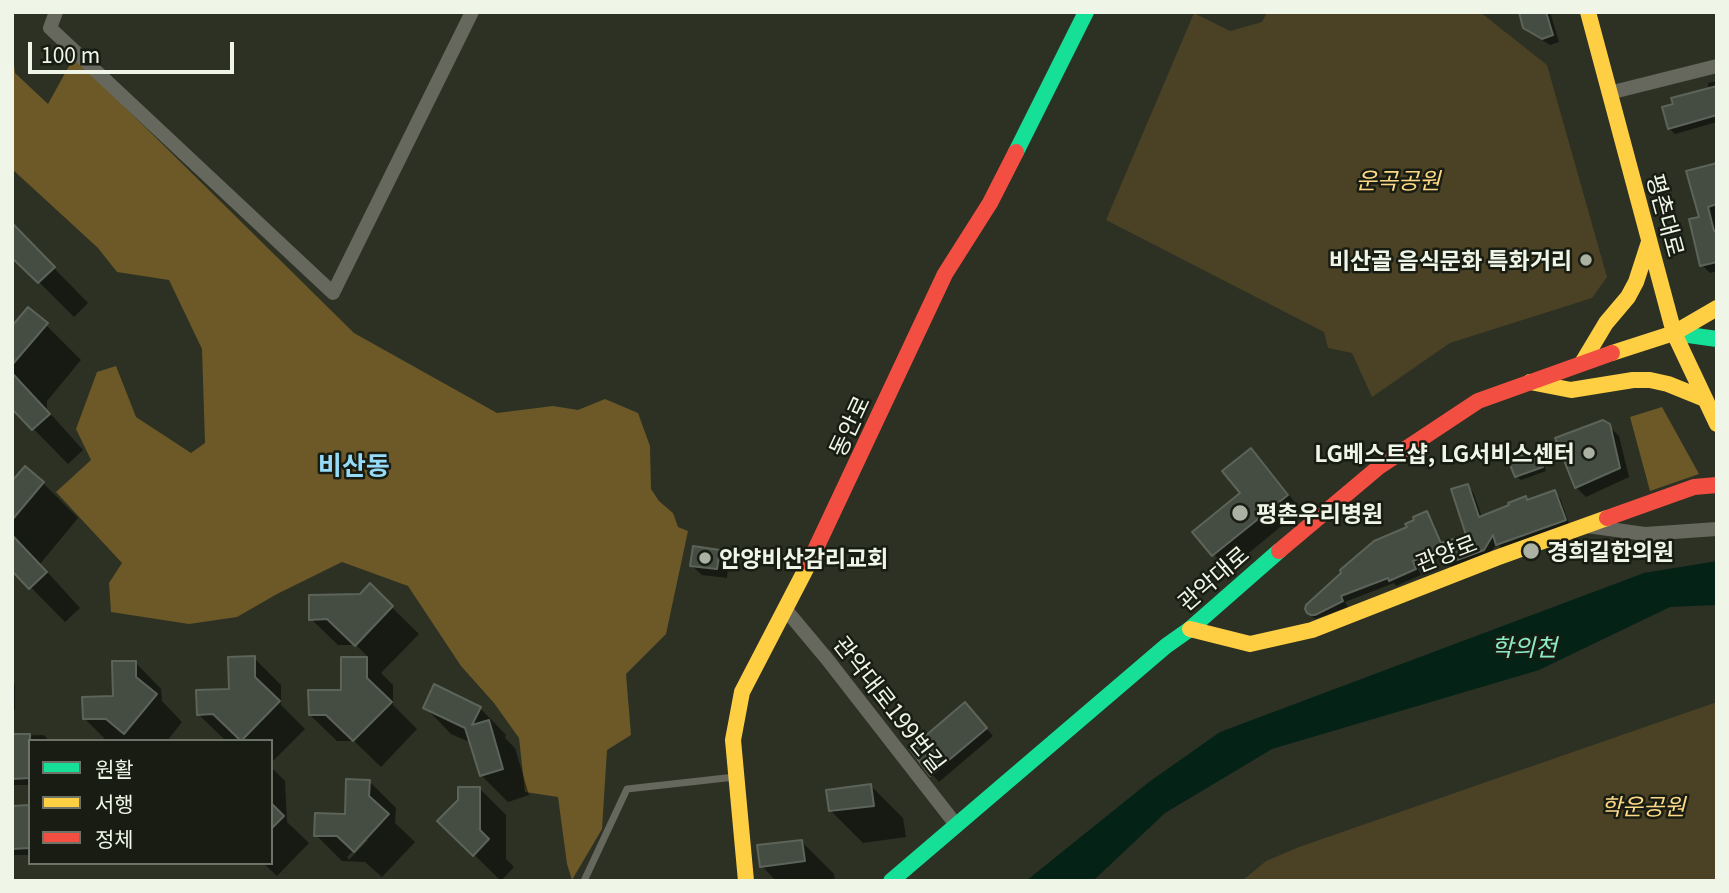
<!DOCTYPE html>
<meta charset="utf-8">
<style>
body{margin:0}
#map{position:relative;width:1729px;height:893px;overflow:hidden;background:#2c3124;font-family:Georgia,"Noto Sans KR",serif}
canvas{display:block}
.frame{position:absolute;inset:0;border:14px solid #eff6e7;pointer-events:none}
.legend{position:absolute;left:28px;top:739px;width:245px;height:126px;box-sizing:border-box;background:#181c12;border:2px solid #6e7367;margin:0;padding:9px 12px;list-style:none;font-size:21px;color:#eff6e7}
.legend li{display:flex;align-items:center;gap:14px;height:35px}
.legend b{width:35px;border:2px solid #6e7367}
.scale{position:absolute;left:28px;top:42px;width:206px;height:32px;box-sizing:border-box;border:4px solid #eff6e7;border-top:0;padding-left:9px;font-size:21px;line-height:24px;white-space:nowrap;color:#eff6e7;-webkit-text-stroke:5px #181c12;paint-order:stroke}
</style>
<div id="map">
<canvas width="1729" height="893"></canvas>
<div class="frame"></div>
<ul class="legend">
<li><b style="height:9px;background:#16e098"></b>원활</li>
<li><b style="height:9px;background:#ffcf43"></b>서행</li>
<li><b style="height:9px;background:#f24e42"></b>정체</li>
</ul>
<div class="scale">100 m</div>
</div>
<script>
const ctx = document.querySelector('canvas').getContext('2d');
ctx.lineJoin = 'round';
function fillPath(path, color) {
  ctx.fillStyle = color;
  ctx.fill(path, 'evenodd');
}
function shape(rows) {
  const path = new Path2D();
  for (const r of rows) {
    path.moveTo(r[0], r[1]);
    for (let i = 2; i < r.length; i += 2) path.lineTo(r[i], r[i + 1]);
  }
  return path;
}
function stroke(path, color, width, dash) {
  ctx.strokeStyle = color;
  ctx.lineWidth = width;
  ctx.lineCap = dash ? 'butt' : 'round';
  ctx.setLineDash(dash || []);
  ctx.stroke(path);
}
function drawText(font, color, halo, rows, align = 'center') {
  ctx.font = font + ' Georgia,"Noto Sans KR",serif';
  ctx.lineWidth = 5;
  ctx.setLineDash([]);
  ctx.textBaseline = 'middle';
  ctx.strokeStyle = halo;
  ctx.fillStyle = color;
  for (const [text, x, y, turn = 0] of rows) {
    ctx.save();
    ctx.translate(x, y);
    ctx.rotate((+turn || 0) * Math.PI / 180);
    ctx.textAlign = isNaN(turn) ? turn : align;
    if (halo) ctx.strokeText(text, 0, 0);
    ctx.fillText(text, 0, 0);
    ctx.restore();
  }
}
fillPath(shape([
 [1267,12,1480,12,1547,65,1607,277,1592,298,1450,343,1372,397,1352,353,1328,348,1324,332,1106,220,1194,13,1230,31,1262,22],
 [1717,702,1717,881,1242,881,1266,861,1299,847]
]), '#4b4124');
fillPath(shape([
 [12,48,15,73,48,104,74,57,354,333,497,413,553,406,578,410,605,399,638,413,650,446,651,489,659,501,673,513,678,527,688,531,666,634,626,674,631,735,607,750,602,829,572,880,567,864,558,797,525,792,519,738,494,703,461,666,408,586,342,562,277,594,237,617,189,624,111,612,109,583,122,563,56,492,91,460,76,429,97,372,116,366,136,417,191,453,205,443,202,349,169,280,117,272,98,248,12,169],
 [1662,407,1699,474,1650,491,1630,417]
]), '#6c5927');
fillPath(shape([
 [1717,561,1717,605,1670,607,1539,670,1272,749,1165,813,1093,881,1026,881,1149,782,1220,732,1644,573]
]), '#042216');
fillPath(shape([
 [1520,12,1550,12,1559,42,1550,45,1532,34,1525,27],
 [1717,81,1717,122,1675,134,1669,128,1709,90,1708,83],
 [1717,164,1717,271,1710,273,1702,265,1702,218],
 [12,225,88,303,74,317,12,255],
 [46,325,81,360,47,401,47,410,83,450,68,464,12,407,12,329],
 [1609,426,1619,436,1629,477,1586,497,1576,487],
 [1250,451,1265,465,1301,510,1228,570,1194,532,1243,493],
 [1536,452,1541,456,1546,471,1521,480,1516,476],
 [25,468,43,483,78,518,40,564,80,608,65,622,12,568,12,484],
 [1467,486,1473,492,1482,517,1526,498,1529,501,1554,492,1560,498,1570,526,1504,550,1497,543,1489,555,1453,569,1448,563,1445,555,1417,567,1421,575,1396,586,1394,583,1345,602,1348,607,1315,619,1308,612,1426,513,1432,519,1443,544,1468,536],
 [719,551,729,561,727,578,702,575,692,566],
 [370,586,419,634,381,673,393,685,393,705,417,729,381,767,354,741,337,741,310,715,343,691,342,659,369,658,356,645,338,645,311,619,361,595],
 [254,658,281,685,281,705,305,729,271,763,271,741,225,740,198,714,231,691],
 [135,662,161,689,162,701,182,722,167,741,107,741,85,719,114,698],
 [12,683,15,685,15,710,12,710],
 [425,707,480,708,506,735,505,738,515,748,529,795,508,802,481,775,472,743,451,734],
 [972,712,993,736,939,782,912,750],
 [44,735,49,741,30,741,30,785,12,785,12,736],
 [271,767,285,781,287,822,309,843,277,876,263,863,271,863],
 [369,781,396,808,395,823,415,842,382,877,365,862,342,861,316,835,346,816],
 [364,840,368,840,349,860,347,857],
 [871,786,903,818,906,837,863,843,831,811],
 [479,788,506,815,506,859,514,867,501,881,440,821],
 [30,807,30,855,14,855,12,853,12,813],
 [801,841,834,874,835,881,776,881,762,866]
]), '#0007');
const building = shape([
 [1519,12,1546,12,1553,35,1542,39,1523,28,1519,12],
 [1717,86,1717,115,1668,129,1662,107,1673,104,1671,98,1717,86],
 [1717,163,1717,204,1708,207,1714,231,1717,230,1717,262,1700,266,1689,219,1699,217,1686,171,1717,163],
 [12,223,55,267,38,283,12,258,12,223],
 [28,307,48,323,12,365,12,326,28,307],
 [12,373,50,414,32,430,12,409,12,373],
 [1603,420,1610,424,1620,468,1575,488,1555,438,1603,420],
 [1251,448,1288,495,1212,556,1192,532,1240,493,1222,471,1251,448],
 [1537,450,1543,467,1515,477,1508,460,1537,450],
 [25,466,44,482,12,520,12,481,25,466],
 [1468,484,1479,517,1509,505,1508,503,1526,496,1527,500,1555,490,1566,520,1496,545,1493,535,1484,550,1446,564,1441,549,1413,561,1416,569,1389,581,1388,578,1341,596,1343,601,1315,615,1311,615,1307,613,1305,609,1306,605,1341,573,1340,570,1374,541,1407,527,1405,524,1414,520,1413,517,1427,511,1441,543,1466,535,1451,489,1468,484],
 [12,535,47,572,29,589,12,571,12,535],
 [693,546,720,550,717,569,690,566,693,546],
 [370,583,393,606,355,646,327,619,309,620,309,595,360,594,370,583],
 [255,656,255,677,280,701,241,741,213,714,197,715,196,690,229,689,228,657,255,656],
 [341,657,367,657,367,678,392,702,353,741,326,715,309,715,308,690,341,690,341,657],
 [112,661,136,661,136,677,157,694,124,734,106,719,83,719,82,697,113,696,112,661],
 [434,684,481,707,472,725,489,720,503,769,480,776,465,728,423,708,434,684],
 [965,702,987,728,930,776,910,749,965,702],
 [12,734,30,734,30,778,12,779,12,734],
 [346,779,370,780,369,796,389,814,354,852,337,836,314,836,315,813,345,814,346,779],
 [871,784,874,806,829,811,826,790,871,784],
 [458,787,480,787,480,830,489,839,473,856,437,821,458,800,458,787],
 [271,803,284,816,271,829,271,803],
 [30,805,30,848,12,849,12,806,30,805],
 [802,840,805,861,760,867,757,845,802,840]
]);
fillPath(building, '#454c42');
stroke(building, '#5c6359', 2);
stroke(shape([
 [584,881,627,789,735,777]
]), '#66675d', 7);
stroke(shape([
 [56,12,50,28,333,293,472,12],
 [1609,93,1717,66],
 [1587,526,1645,534,1717,529],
 [786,610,827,659,957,826]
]), '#66675d', 14);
stroke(shape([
 [1016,152,1086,12],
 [1674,333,1717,339],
 [891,881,1166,646,1190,629,1279,551]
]), '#16e098', 16);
stroke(shape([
 [1588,12,1674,333,1717,424],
 [1612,353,1674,333,1717,308],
 [1582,363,1606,323,1628,297,1636,282,1649,242],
 [1530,382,1571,390,1633,380,1650,380,1668,384,1705,399],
 [1190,629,1250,644,1312,630,1496,558,1607,518],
 [746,881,733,740,742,692,809,563]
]), '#ffcf43', 16);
stroke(shape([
 [1607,518,1694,487,1717,485],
 [1279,551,1380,466,1478,401,1612,353],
 [809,563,945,274,990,203,1016,152]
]), '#f24e42', 16);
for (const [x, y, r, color] of [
 [1586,260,7,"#abb1a3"],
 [1589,453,7,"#abb1a3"],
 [1240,513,9,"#abb1a3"],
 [1531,551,9,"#abb1a3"],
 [705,558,7,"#abb1a3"]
]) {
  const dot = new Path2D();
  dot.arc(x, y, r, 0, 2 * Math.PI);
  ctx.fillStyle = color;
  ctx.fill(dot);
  stroke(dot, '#181c12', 2.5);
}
drawText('italic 23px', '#fdd986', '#181c12', [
 ["운곡공원",1398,180],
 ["학운공원",1643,806]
]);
drawText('23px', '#eff6e7', '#181c12', [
 ["평촌대로",1666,215,75],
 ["동안로",849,426,-65],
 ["관양로",1446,553,-21],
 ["관악대로",1213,578,-41],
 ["관악대로199번길",890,704,52]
]);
drawText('bold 23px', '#eff6e7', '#181c12', [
 ["비산골 음식문화 특화거리",1572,260,"right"],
 ["LG베스트샵, LG서비스센터",1575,453,"right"],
 ["평촌우리병원",1256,513],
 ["경희길한의원",1547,551],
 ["안양비산감리교회",719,558]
], 'left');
drawText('italic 24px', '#8aecc3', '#181c12', [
 ["학의천",1524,647]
]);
drawText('bold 26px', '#96dcf8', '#181c12', [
 ["비산동",354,465]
]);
</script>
